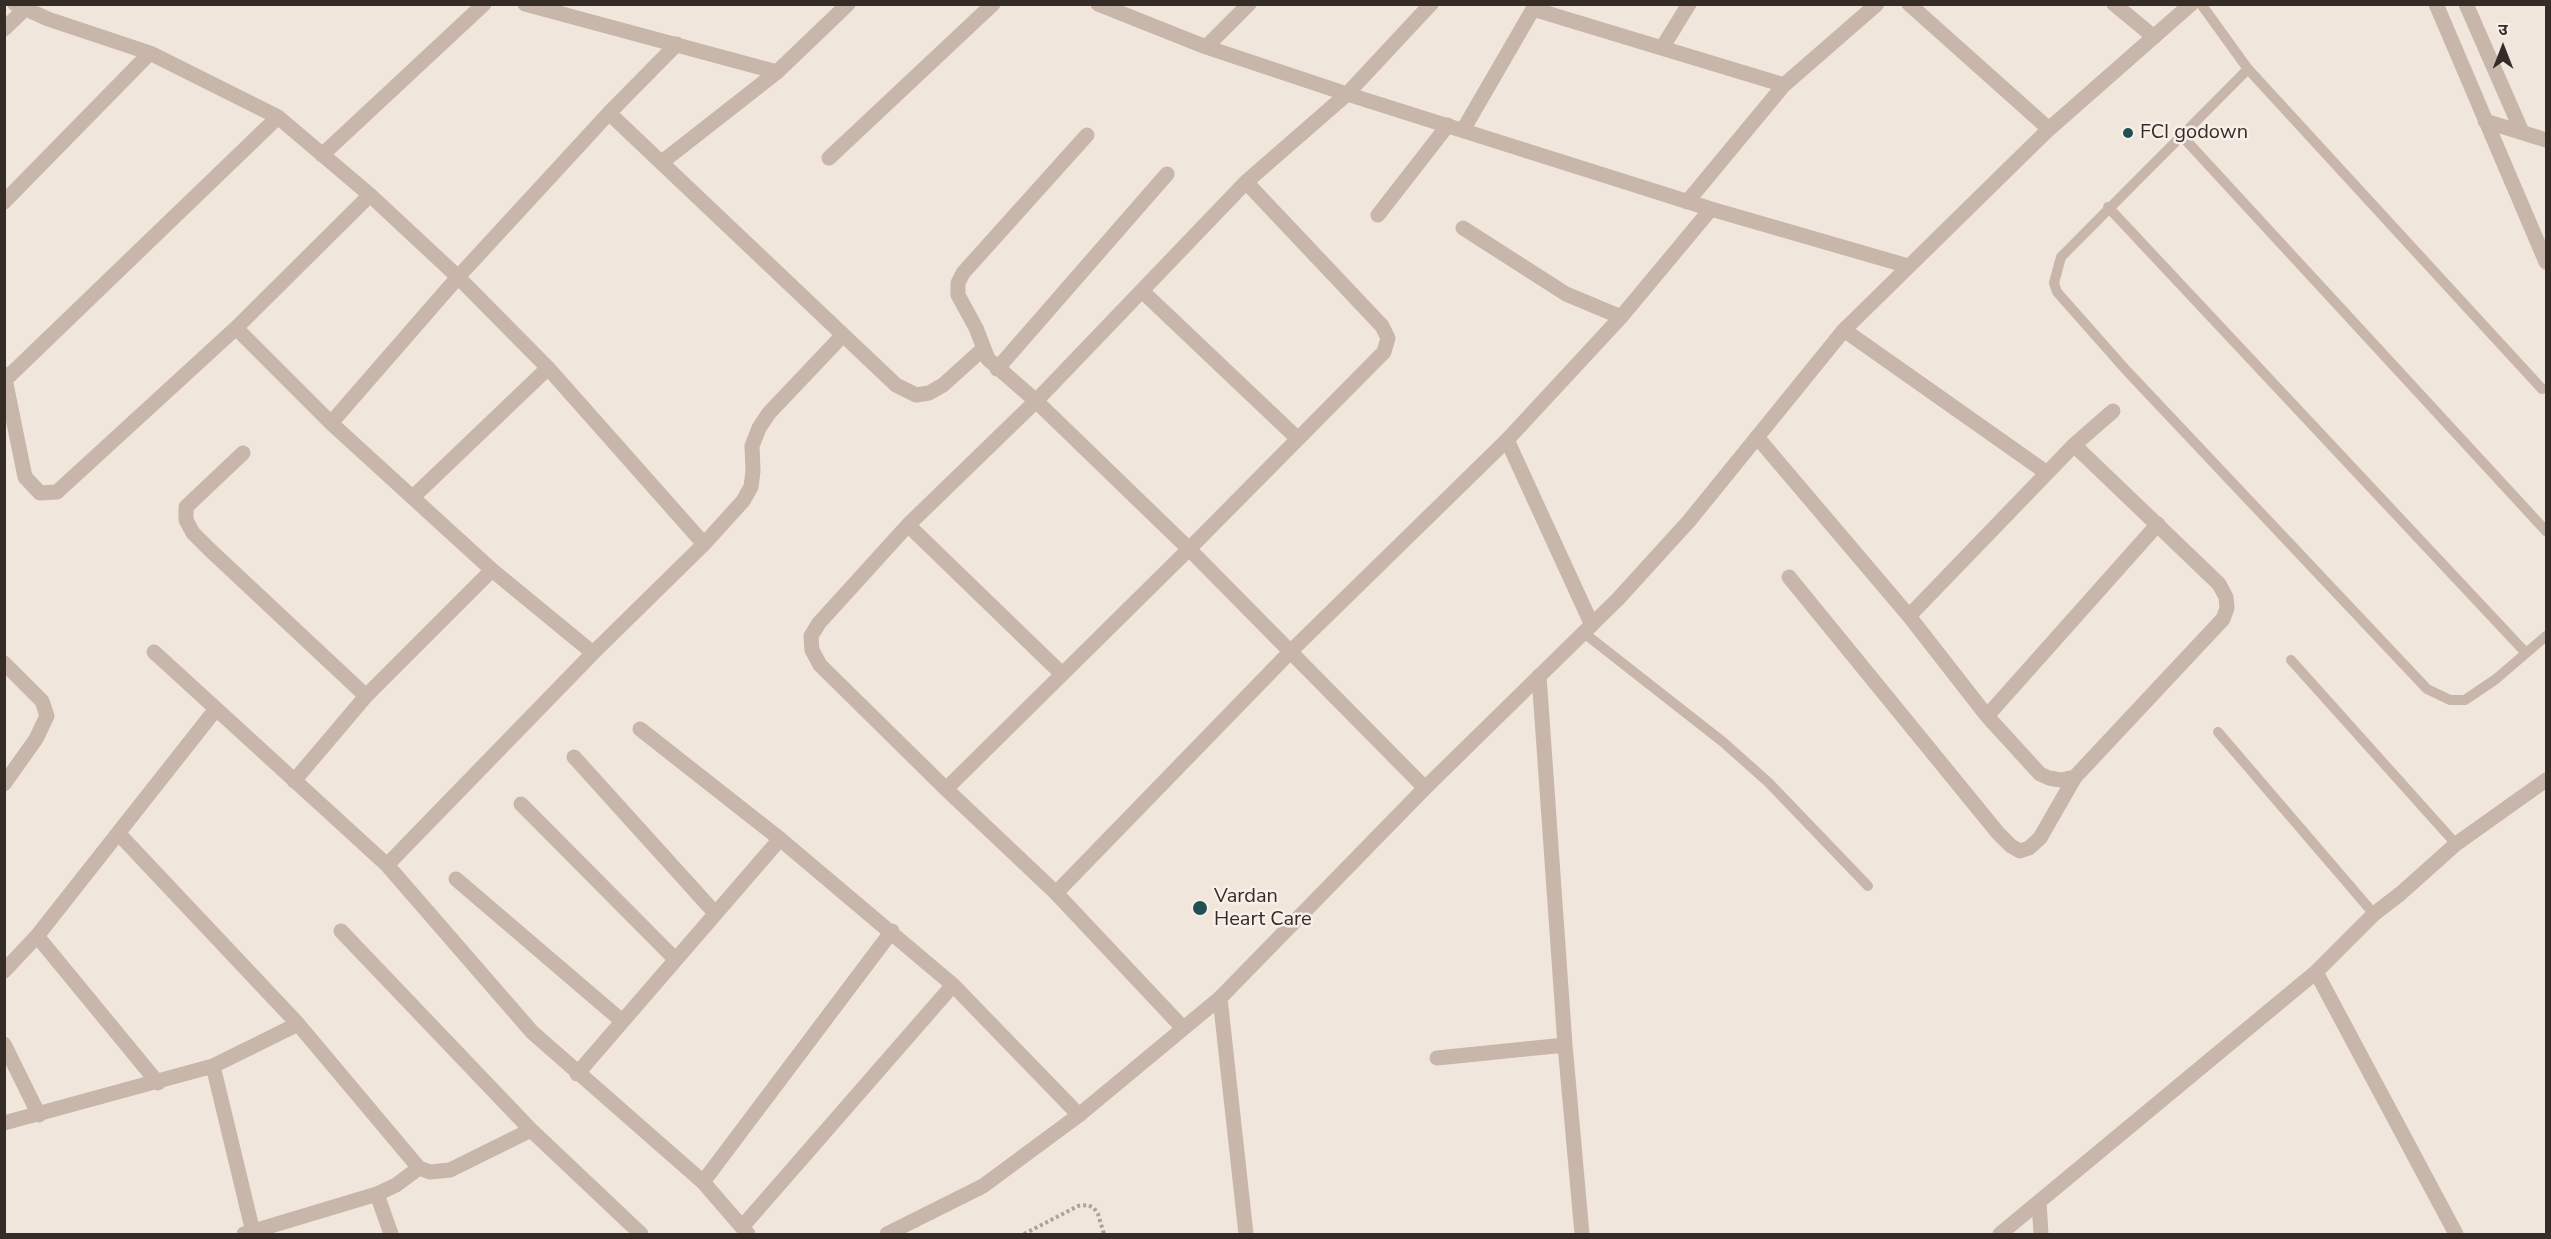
<!DOCTYPE html>
<meta charset="utf-8">
<style>
body{margin:0}
#map{position:relative;width:2551px;height:1239px;overflow:hidden;background:#f0e6dc;font-family:"Nunito Sans","Noto Sans Devanagari",sans-serif}
canvas{display:block}
.frame{position:absolute;inset:0;border:6px solid #352c28;pointer-events:none}
.north{position:absolute;left:2473px;top:18px;width:60px;height:60px;-webkit-text-stroke:4px #f8f0e8;paint-order:stroke;rotate:0deg;font-size:16px;font-weight:700;line-height:24px;text-align:center;color:#352c28}
.north::after{content:'';display:block;margin:auto;width:21px;height:27px;background:#352c28;clip-path:polygon(50% 0,100% 100%,50% 72%,0 100%)}
</style>
<div id="map">
<canvas width="2551" height="1239"></canvas>
<div class="frame"></div>
<div class="north">उ</div>
</div>
<script>
const ctx = document.querySelector('canvas').getContext('2d');
ctx.lineJoin = 'round';
function shape(rows) {
  const path = new Path2D();
  for (const r of rows) {
    path.moveTo(r[0], r[1]);
    for (let i = 2; i < r.length; i += 2) path.lineTo(r[i], r[i + 1]);
  }
  return path;
}
function stroke(path, color, width, dash) {
  ctx.strokeStyle = color;
  ctx.lineWidth = width;
  ctx.lineCap = dash ? 'butt' : 'round';
  ctx.setLineDash(dash || []);
  ctx.stroke(path);
}
function drawText(font, color, halo, rows, align = 'center') {
  ctx.font = font + ' "Nunito Sans",sans-serif';
  ctx.lineWidth = 5;
  ctx.setLineDash([]);
  ctx.textBaseline = 'middle';
  ctx.strokeStyle = halo;
  ctx.fillStyle = color;
  for (const [text, x, y, turn = 0] of rows) {
    ctx.save();
    ctx.translate(x, y);
    ctx.rotate((+turn || 0) * Math.PI / 180);
    ctx.textAlign = isNaN(turn) ? turn : align;
    if (halo) ctx.strokeText(text, 0, 0);
    ctx.fillText(text, 0, 0);
    ctx.restore();
  }
}
stroke(shape([
 [1024,1234,1078,1206,1088,1205,1094,1208,1098,1214,1104,1234]
]), '#b3a093', 4, [3, 3]);
stroke(shape([
 [2201,4,2248,69,2542,389],
 [2248,69,2061,257,2054,283,2057,292,2126,370,2427,689,2450,700,2465,700,2496,679,2546,636],
 [2181,135,2546,531],
 [2108,207,2526,653],
 [1584,633,1723,742,1768,782,1868,886],
 [2291,660,2456,844],
 [2218,732,2374,914]
]), '#c7b6a9', 10);
stroke(shape([
 [15,4,48,19,150,53,278,117,370,195,458,277,548,368,704,544],
 [525,4,777,72],
 [1098,4,1206,47,1347,94,1711,209,1908,266],
 [1909,4,2049,129],
 [2114,4,2154,37],
 [2436,4,2546,262],
 [2466,4,2522,132],
 [1533,9,1784,85],
 [4,29,25,9],
 [1206,47,1249,4],
 [1662,48,1689,4],
 [609,113,896,385,916,395,929,393,943,385,983,349],
 [2485,121,2546,140],
 [1463,130,1536,4],
 [1087,135,963,273,958,283,958,295,976,328,988,359,1036,401,1189,549,1425,788],
 [322,155,484,4],
 [829,158,993,4],
 [662,162,777,72,848,4],
 [4,202,150,53],
 [1687,202,1784,85,1877,4],
 [1378,215,1448,125],
 [1463,228,1566,294,1621,317],
 [1142,291,1297,438],
 [236,328,331,423,492,570,593,653],
 [1844,330,2047,473],
 [997,369,1167,174],
 [4,374,25,477,40,493,57,492,236,328,370,195],
 [6,379,278,117],
 [331,423,458,277,609,113,677,44],
 [1757,437,1909,616,1987,716,2040,774,2049,778,2061,780,2075,777,2223,619,2227,608,2226,597,2219,584,2074,445],
 [1507,440,1592,625],
 [243,453,186,507,186,520,193,533,209,549,366,696],
 [413,497,548,368],
 [908,525,1062,674],
 [1789,577,1998,833,2011,846,2020,851,2029,848,2040,838,2075,777],
 [1909,616,2074,445,2113,411],
 [154,652,387,865,593,653,704,544,743,501,751,487,753,471,752,446,759,428,769,413,843,335],
 [4,663,42,701,47,716,36,739,4,784],
 [1539,676,1565,1045,1582,1234],
 [1987,716,2158,524],
 [640,729,780,839,953,985,1079,1115],
 [574,757,715,913],
 [294,781,366,696,492,570],
 [946,789,1189,549,1384,352,1388,338,1382,326,1246,182],
 [521,804,675,959],
 [118,833,298,1024],
 [387,865,532,1032,703,1182,748,1234],
 [456,879,622,1021],
 [1056,893,1291,651,1507,440,1621,317,1711,209],
 [341,931,531,1130,641,1234],
 [37,936,158,1083],
 [4,971,37,936,216,709],
 [2316,972,2456,1234],
 [1220,998,1246,1234],
 [1183,1028,1056,893,946,789,820,665,812,650,811,636,819,623,908,525,1036,401,1246,182,1347,94,1431,4],
 [4,1044,39,1115],
 [1437,1058,1565,1045],
 [213,1066,298,1024,419,1168],
 [577,1074,780,839],
 [4,1123,213,1066,253,1232],
 [703,1182,892,931],
 [377,1194,391,1234],
 [2039,1202,2041,1234],
 [742,1227,953,985],
 [244,1234,377,1194,396,1185,419,1168,430,1172,450,1170,531,1130],
 [2000,1234,2316,972,2374,914,2400,894,2456,844,2546,780]
]), '#c7b6a9', 15);
stroke(shape([
 [887,1234,983,1186,1079,1115,1220,998,1425,788,1618,599,1689,521,1844,330,2049,129,2191,4]
]), '#c7b6a9', 15);
for (const [x, y, r, color] of [
 [2128,133,6,"#215053"],
 [1200,908,8,"#215053"]
]) {
  const dot = new Path2D();
  dot.arc(x, y, r, 0, 2 * Math.PI);
  ctx.fillStyle = color;
  ctx.fill(dot);
  stroke(dot, '#f8f0e8', 2);
}
drawText('20px', '#352c28', '#f8f0e8', [
 ["FCI godown",2140,133],
 ["Vardan",1214,897],
 ["Heart Care",1214,920]
], 'left');
</script>
